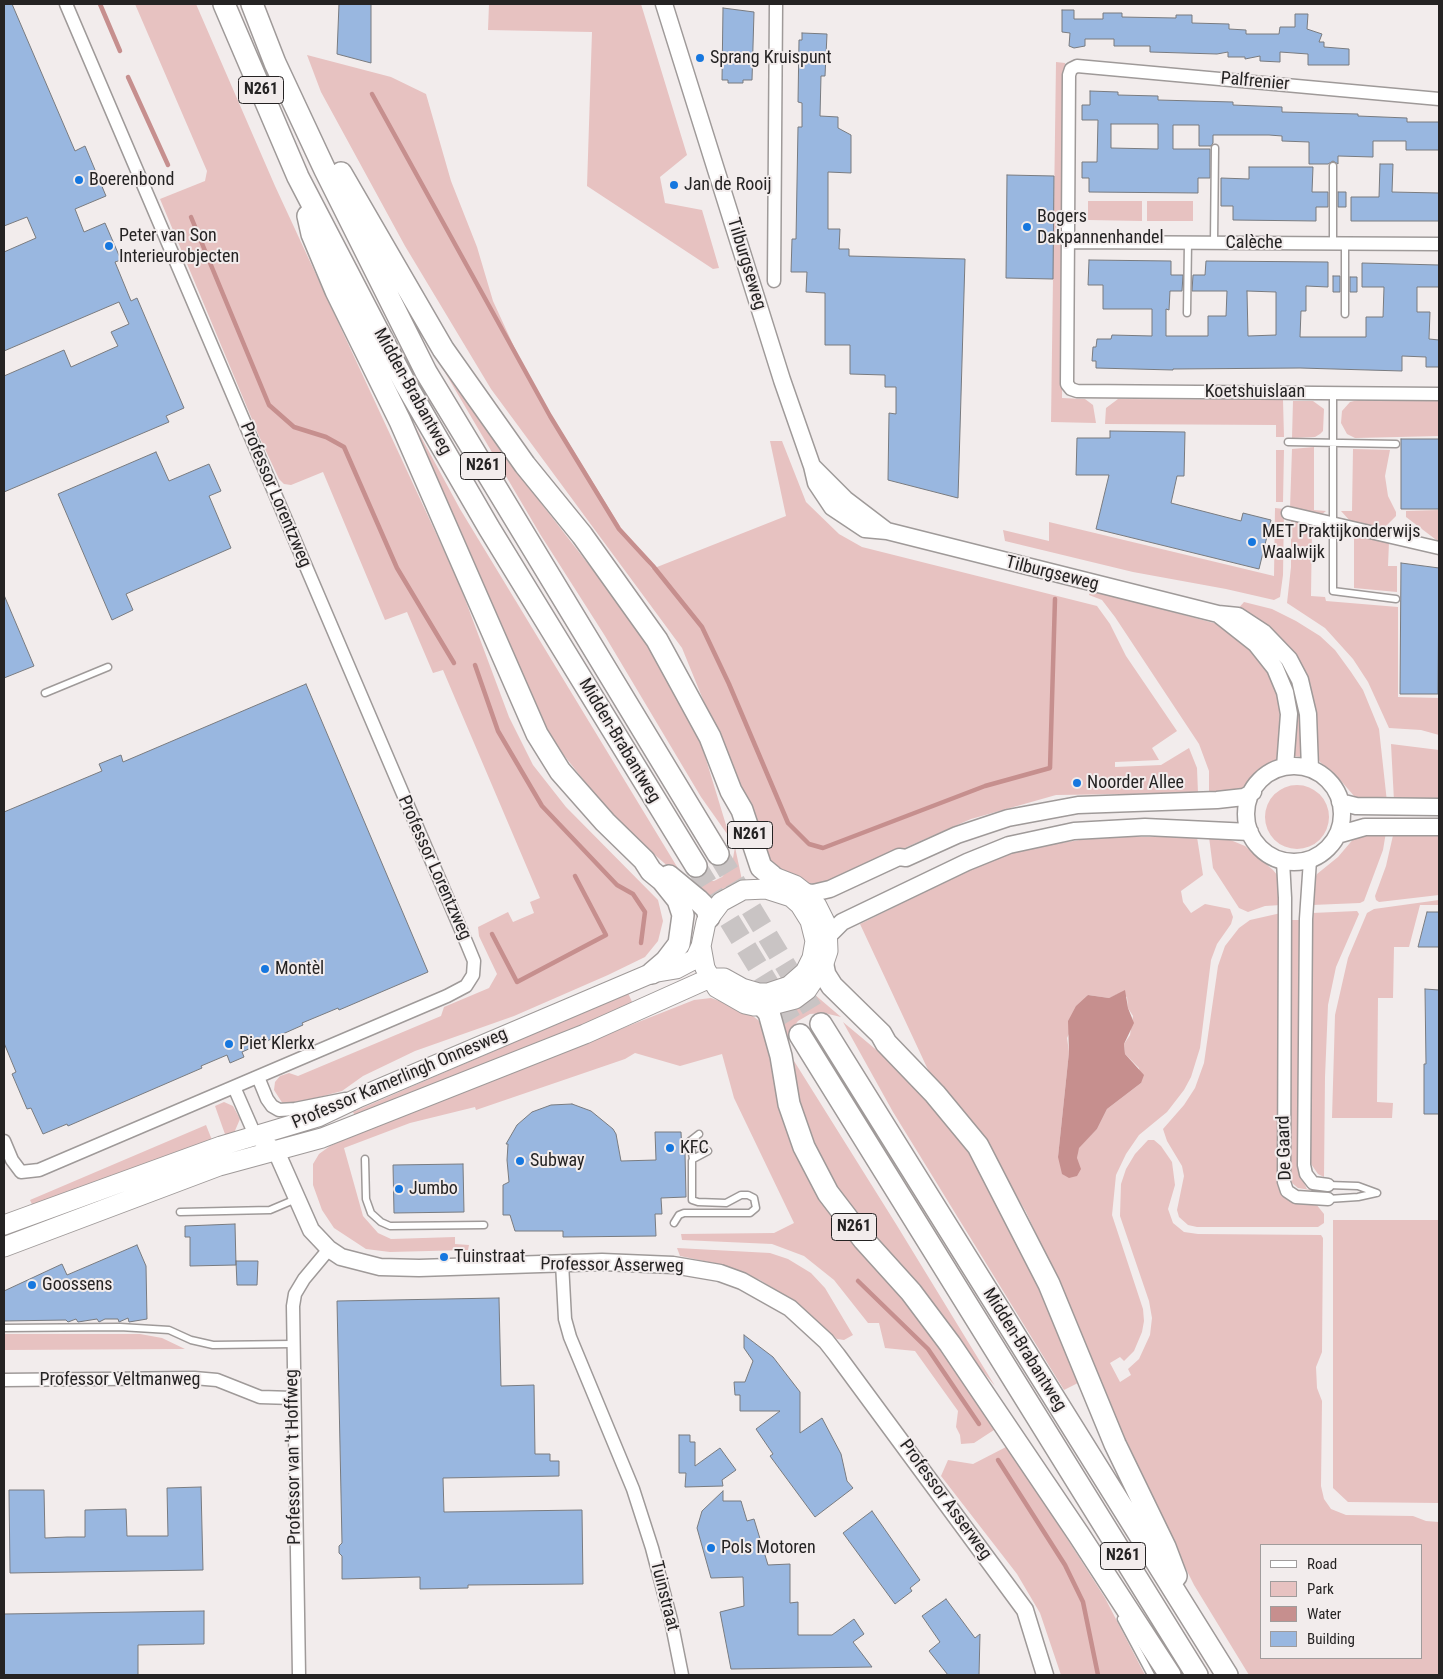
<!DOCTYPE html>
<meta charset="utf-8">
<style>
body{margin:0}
#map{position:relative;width:1443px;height:1679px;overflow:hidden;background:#f2ecec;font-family:"Roboto Condensed",sans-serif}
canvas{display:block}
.frame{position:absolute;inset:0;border:5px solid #252323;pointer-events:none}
.legend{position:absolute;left:1260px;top:1544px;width:162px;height:115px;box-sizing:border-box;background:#f2ecec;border:1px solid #a09c9c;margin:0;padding:6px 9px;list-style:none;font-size:15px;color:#252323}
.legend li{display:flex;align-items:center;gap:10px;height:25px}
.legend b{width:25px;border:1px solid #a09c9c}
</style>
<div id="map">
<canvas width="1443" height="1679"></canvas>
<div class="frame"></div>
<ul class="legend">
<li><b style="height:6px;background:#fff"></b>Road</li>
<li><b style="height:14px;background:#e7c2c1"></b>Park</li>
<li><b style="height:14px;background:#c68f8e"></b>Water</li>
<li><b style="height:14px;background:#99b7e0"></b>Building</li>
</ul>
</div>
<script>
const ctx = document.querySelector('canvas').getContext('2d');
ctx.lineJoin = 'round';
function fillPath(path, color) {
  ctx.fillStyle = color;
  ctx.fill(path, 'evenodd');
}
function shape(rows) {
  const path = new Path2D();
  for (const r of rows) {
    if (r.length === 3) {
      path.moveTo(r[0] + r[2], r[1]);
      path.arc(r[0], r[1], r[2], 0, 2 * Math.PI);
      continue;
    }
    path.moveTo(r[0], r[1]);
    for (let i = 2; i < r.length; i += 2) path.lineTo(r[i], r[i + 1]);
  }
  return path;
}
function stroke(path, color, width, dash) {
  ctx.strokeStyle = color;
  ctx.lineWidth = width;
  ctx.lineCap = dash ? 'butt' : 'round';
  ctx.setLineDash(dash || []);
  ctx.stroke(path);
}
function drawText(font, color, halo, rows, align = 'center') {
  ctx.font = font + ' "Roboto Condensed",sans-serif';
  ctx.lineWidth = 4;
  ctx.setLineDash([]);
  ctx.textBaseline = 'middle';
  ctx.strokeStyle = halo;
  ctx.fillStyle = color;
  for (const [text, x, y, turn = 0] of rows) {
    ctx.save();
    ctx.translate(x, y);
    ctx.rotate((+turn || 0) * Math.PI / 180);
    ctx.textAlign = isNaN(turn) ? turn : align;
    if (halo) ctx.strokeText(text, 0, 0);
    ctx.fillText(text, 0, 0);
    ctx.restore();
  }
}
fillPath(shape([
 [135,4,196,4,275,186,459,583,509,717,533,765,566,807,658,900,663,921,658,941,645,957,608,975,514,1016,415,1051,363,1076,342,1091,289,1105,283,1104,274,1090,275,1082,280,1076,289,1073,298,1076,441,1016,444,1007,489,988,497,974,479,936,478,927,508,912,513,922,534,913,530,902,540,898,443,670,433,673,407,612,385,620,323,472,291,485,284,484,279,479,259,436,160,199,205,181,207,171],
 [489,4,641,4,687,155,660,177,665,203,702,210,719,268,713,269,587,186,592,32,488,30],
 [307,55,391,77,426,94,451,181,477,247,493,301,528,377,621,528,652,569,786,516,770,441,782,441,806,502,839,534,862,547,1097,606,1110,624,1126,656,1177,731,1152,748,1159,760,1115,762,1115,767,1161,765,1189,748,1197,768,1198,793,1056,795,971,819,822,884,808,883,783,872,768,859,682,648,491,389,405,246,321,92],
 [1056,62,1065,63,1062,398,1085,399,1093,405,1096,423,1051,422],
 [1088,201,1142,201,1142,221,1088,220],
 [1147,201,1193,201,1193,221,1147,221],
 [439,353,520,476,644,636,694,720,730,838,701,797,605,636,540,534,443,369],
 [388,376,460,509,682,875,679,876,615,820,548,735],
 [1118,399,1283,400,1284,437,1276,437,1276,425,1105,424,1106,408],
 [1358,400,1439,401,1439,436,1355,438,1347,434,1341,423,1342,411,1350,402],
 [1293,401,1313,401,1324,409,1323,431,1320,434,1315,437,1292,438],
 [1314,447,1314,510,1326,511,1321,515,1290,509,1292,449],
 [1353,449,1390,450,1385,476,1388,496,1396,512,1396,516,1382,530,1351,522,1341,511,1352,511],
 [1276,450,1284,450,1283,502,1276,502],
 [1275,508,1284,509,1283,575,1280,597,1274,600,1226,589,1133,572,1005,541,1003,530,1049,541,1049,522,1274,576],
 [1439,510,1439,542,1406,517,1406,511],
 [1291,520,1312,524,1311,596,1325,597,1326,601,1398,607,1398,697,1439,698,1439,735,1421,730,1389,728,1368,682,1353,659,1325,628,1287,603,1291,567],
 [1354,533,1389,542,1388,566,1397,566,1397,592,1354,588],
 [1090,590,1225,626,1263,659,1280,697,1282,716,1282,753,1277,760,1238,791,1209,793,1209,771,1199,744,1115,617,1102,600,1089,595],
 [1244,602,1272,609,1296,621,1320,636,1335,650,1351,672,1363,690,1379,729,1387,802,1364,802,1355,797,1334,773,1320,762,1313,748,1307,684,1236,611],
 [1236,620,1284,659,1297,685,1302,710,1303,757,1292,756,1289,694],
 [1391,744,1439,750,1439,802,1394,801],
 [1297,817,32],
 [1394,831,1439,831,1439,895,1379,902,1376,900,1375,896,1386,866],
 [1365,832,1386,832,1383,850,1364,901,1360,903,1312,905,1314,880,1317,874,1338,857,1355,837],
 [1098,837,1197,837,1203,875,1181,891,1183,902,1191,913,1205,904,1230,909,1233,917,1231,924,1217,944,1211,960,1200,1048,1191,1077,1184,1090,1167,1112,1139,1135,1126,1154,1116,1175,1112,1215,1143,1309,1144,1321,1142,1332,1134,1351,1124,1361,1120,1357,1110,1363,1120,1382,1131,1375,1128,1369,1139,1359,1150,1335,1152,1318,1149,1301,1120,1216,1121,1184,1126,1169,1135,1154,1148,1140,1154,1140,1161,1146,1172,1162,1175,1185,1168,1209,1173,1223,1184,1232,1198,1234,1321,1235,1323,1238,1322,1352,1316,1367,1317,1388,1322,1401,1321,1486,1324,1499,1331,1509,1346,1515,1413,1516,1426,1521,1439,1522,1439,1675,1249,1675,1194,1585,1161,1519,1088,1358,1058,1281,1026,1212,983,1139,930,1074,860,924,985,862,1024,849],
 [1118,994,1127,997,1128,1008,1133,1016,1130,1035,1124,1044,1125,1054,1139,1068,1141,1083,1107,1109,1097,1129,1078,1148,1077,1158,1058,1157,1069,1052,1067,1038,1088,995,1109,998],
 [1262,1545,1422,1545,1422,1658,1262,1658],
 [1209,837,1228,839,1245,846,1273,870,1278,876,1281,905,1265,906,1248,912,1239,908,1213,868],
 [735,847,742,880,718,891,708,900,686,881,714,881,722,877,732,864],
 [1439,900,1439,905,1420,905,1409,947,1394,947,1393,998,1378,998,1377,1102,1393,1103,1392,1118,1332,1118,1335,1015,1348,958,1367,913,1374,909],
 [1357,911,1359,914,1336,967,1328,1005,1325,1077,1324,1177,1318,1174,1309,1161,1312,913],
 [1281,913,1280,1190,1283,1196,1289,1200,1316,1204,1324,1214,1324,1223,1318,1227,1197,1227,1188,1225,1179,1217,1177,1210,1184,1176,1182,1166,1167,1141,1163,1129,1184,1105,1195,1088,1204,1063,1218,966,1225,946,1239,928,1250,920],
 [1291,920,1302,920,1300,1175,1307,1189,1323,1190,1322,1192,1298,1188,1292,1183,1288,1171],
 [628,993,633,1004,424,1090,355,1116,353,1112],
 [814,994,841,1017,824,1013,810,1014,798,1021,791,1030,787,1048,780,1014,801,1005],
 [711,998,745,1010,758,1020,768,1034,792,1138,909,1300,997,1428,974,1443,961,1444,960,1435,956,1427,958,1411,915,1351,885,1348,879,1323,868,1323,834,1280,804,1256,772,1244,682,1240,681,1234,774,1233,794,1223,734,1098,722,1054,680,1066,635,1053,625,1059,476,1110,475,1107,410,1123,344,1148,363,1216,378,1233,391,1239,455,1237,455,1244,469,1245,468,1250,390,1252,366,1249,334,1228,322,1210,313,1185,313,1164,319,1154,330,1146,363,1131,694,1000],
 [843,1022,916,1083,965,1140,1003,1199,1082,1381,1064,1390,893,1112],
 [789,1053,896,1224,995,1386,849,1211,815,1156,796,1091],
 [224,1102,233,1106,240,1119,234,1133,226,1137,215,1106],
 [206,1125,214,1145,34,1209,30,1200],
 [1333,1220,1439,1220,1439,1503,1348,1502,1333,1488],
 [677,1248,770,1253,788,1259,811,1273,825,1288,853,1335,844,1340,837,1339,802,1307,760,1280,718,1264,680,1256],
 [4,1334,140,1334,162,1338,185,1349,4,1350],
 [1008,1446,1105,1598,1145,1675,1061,1675,1040,1613,1017,1574,941,1476,948,1460,973,1464]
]), '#e7c2c1');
fillPath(shape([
 [1125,990,1128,1008,1134,1023,1124,1044,1125,1054,1144,1075,1141,1083,1107,1109,1097,1129,1079,1148,1077,1158,1081,1169,1077,1176,1069,1178,1062,1174,1058,1157,1069,1052,1068,1021,1076,1006,1088,995,1109,998]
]), '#c68f8e');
stroke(shape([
 [100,4,120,51],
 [128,77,168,165],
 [372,94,550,416,619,529,653,566,702,627,729,684,788,823,809,844,823,848,985,786,1050,768,1055,599],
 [191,217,269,405,294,427,326,437,344,447,397,568,454,663],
 [475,665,498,731,542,806,617,885,633,894,645,912,641,943],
 [492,934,517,982,606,935,575,876],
 [858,1281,928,1349,979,1424],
 [998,1460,1065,1565,1083,1602,1098,1675]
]), '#c68f8e', 4.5);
const building = shape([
 [4,4,12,4,75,151,85,146,106,196,75,209,84,232,105,223,121,260,115,262,131,301,137,298,184,408,166,416,169,422,4,492,4,376,64,350,71,367,118,346,111,332,129,324,119,302,4,351,4,252,36,238,27,217,4,226,4,4],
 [339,4,371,4,371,63,337,54,339,4],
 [723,8,754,12,752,80,743,80,743,83,728,83,728,80,722,80,723,8],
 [1062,10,1074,10,1074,19,1103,19,1103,13,1122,13,1122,17,1176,18,1176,15,1192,15,1192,23,1229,24,1229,29,1246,30,1246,34,1279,34,1280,27,1295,27,1295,14,1308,14,1307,29,1322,34,1319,42,1324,42,1324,47,1349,49,1349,65,1308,65,1308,54,1280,52,1280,62,1260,61,1260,56,1245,59,1245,57,1228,57,1228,52,1217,54,1150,52,1150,46,1114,46,1114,39,1085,39,1085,46,1074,48,1069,46,1070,33,1062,32,1062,10],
 [802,33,827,34,825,76,821,76,820,116,838,117,838,128,851,135,851,173,828,172,828,229,840,229,839,249,849,249,849,256,965,259,958,498,888,480,889,413,896,414,896,387,885,387,885,375,850,374,850,345,825,345,825,293,806,292,807,272,791,272,792,239,796,239,798,127,802,127,802,103,798,102,799,40,802,40,802,33],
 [1090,91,1118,92,1118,95,1158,96,1158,100,1233,102,1233,105,1282,107,1282,112,1358,114,1358,116,1407,118,1407,122,1439,122,1439,150,1406,150,1406,141,1373,141,1373,157,1338,156,1338,164,1333,161,1328,164,1309,164,1309,142,1282,141,1282,136,1269,135,1213,135,1213,143,1211,146,1199,146,1199,125,1173,125,1173,149,1210,149,1210,178,1198,178,1198,193,1089,192,1089,178,1082,178,1082,162,1097,162,1098,120,1082,120,1082,105,1090,105,1090,91],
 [1111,124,1158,124,1158,149,1111,148,1111,124],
 [1380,164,1393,164,1392,192,1439,193,1439,221,1351,221,1351,197,1379,197,1380,164],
 [1249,167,1313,167,1312,192,1328,192,1328,207,1316,207,1316,221,1233,220,1233,206,1221,206,1221,178,1249,179,1249,167],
 [1007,175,1054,176,1053,279,1006,278,1007,175],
 [1338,192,1346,192,1346,207,1338,207,1338,192],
 [1089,260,1171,261,1171,275,1183,275,1182,291,1170,291,1169,310,1166,309,1166,336,1208,336,1208,316,1226,316,1227,291,1192,291,1193,275,1205,275,1206,261,1328,262,1328,287,1306,286,1306,311,1301,311,1300,337,1366,337,1366,317,1383,317,1384,287,1362,287,1362,263,1439,265,1439,287,1417,287,1417,312,1430,312,1429,339,1439,340,1439,367,1426,367,1426,357,1402,356,1402,371,1300,368,1173,369,1173,370,1096,368,1096,361,1092,361,1093,347,1096,347,1097,339,1111,339,1112,335,1152,336,1152,309,1103,309,1103,285,1088,285,1089,260],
 [1247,291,1276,292,1276,335,1248,336,1247,291],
 [1333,276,1340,276,1340,292,1333,292,1333,276],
 [1350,277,1357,277,1357,292,1350,292,1350,277],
 [1110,431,1185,432,1184,476,1177,476,1171,503,1241,521,1243,513,1271,520,1259,569,1096,529,1109,475,1076,475,1077,438,1110,438,1110,431],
 [1401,439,1439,439,1439,509,1401,509,1401,439],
 [156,452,169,481,209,464,221,491,209,496,231,548,126,594,133,610,112,620,58,494,156,452],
 [1401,563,1439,568,1438,694,1400,694,1401,563],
 [4,595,34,666,4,678,4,595],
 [306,684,428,972,339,1010,338,1008,302,1023,303,1025,242,1052,244,1057,230,1063,227,1055,201,1066,202,1068,68,1126,67,1124,43,1134,31,1108,27,1109,12,1074,16,1072,4,1043,4,812,102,771,99,764,121,755,123,762,306,684],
 [1427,912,1439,912,1439,947,1418,947,1427,912],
 [1425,989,1439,990,1439,1114,1424,1114,1424,1064,1426,1064,1425,989],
 [572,1104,591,1111,613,1129,616,1134,621,1161,656,1160,655,1132,681,1132,682,1153,685,1153,686,1197,661,1198,662,1214,655,1214,656,1236,563,1237,563,1231,515,1231,510,1215,503,1215,503,1185,509,1182,507,1160,508,1144,506,1144,517,1125,532,1112,551,1105,572,1104],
 [463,1164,464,1212,394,1213,393,1165,463,1164],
 [235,1224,236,1265,190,1266,190,1237,185,1237,185,1226,235,1224],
 [137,1245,146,1266,147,1319,129,1322,128,1318,119,1322,118,1319,105,1319,99,1322,97,1319,78,1322,76,1319,68,1322,66,1320,4,1321,4,1291,62,1264,67,1275,137,1245],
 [236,1261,258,1261,257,1285,237,1285,236,1261],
 [499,1298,501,1386,534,1385,535,1454,550,1454,550,1461,559,1461,559,1476,443,1478,444,1512,582,1510,583,1584,468,1585,468,1588,420,1589,420,1577,342,1579,342,1556,339,1553,339,1546,342,1543,337,1301,499,1298],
 [744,1335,773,1357,800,1392,800,1433,822,1418,841,1454,847,1481,853,1488,815,1517,770,1456,773,1454,756,1429,780,1411,740,1411,740,1395,735,1395,734,1382,745,1382,753,1361,744,1348,744,1335],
 [679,1435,690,1435,690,1442,695,1442,695,1466,720,1448,736,1470,722,1480,723,1486,685,1487,686,1473,679,1473,679,1435],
 [201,1487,203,1570,10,1573,9,1490,44,1490,45,1538,67,1537,85,1537,85,1510,126,1509,127,1536,168,1536,167,1488,201,1487],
 [723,1491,723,1501,741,1501,747,1521,754,1519,768,1565,790,1564,790,1603,798,1602,798,1635,832,1635,854,1619,864,1634,853,1642,872,1667,731,1669,720,1612,744,1606,743,1577,711,1578,697,1528,702,1511,723,1491],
 [872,1511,920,1580,910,1588,912,1591,895,1604,843,1533,872,1511],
 [946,1599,975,1638,980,1634,979,1675,948,1675,929,1651,940,1642,922,1616,946,1599],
 [204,1611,204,1644,138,1645,138,1675,4,1675,4,1614,204,1611]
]);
fillPath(building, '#99b7e0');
stroke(building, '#797b7f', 1);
stroke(shape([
 [718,854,821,1024],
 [696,866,800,1035]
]), '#c9c4c4', 21, [21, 11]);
const service = shape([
 [1214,242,1215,148],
 [1333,243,1333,166],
 [1187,313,1188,242],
 [1345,314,1345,243],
 [1333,393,1333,591,1396,599],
 [1288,442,1396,444],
 [45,693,108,667],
 [365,1159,366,1199,371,1213,381,1222,390,1226,484,1225],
 [693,1159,690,1141,699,1134],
 [1328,1185,1358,1186,1377,1193],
 [1328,1199,1358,1197,1376,1193],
 [180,1212,270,1210,296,1199],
 [674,1223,679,1215,684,1213,750,1213,756,1208,754,1198,748,1195,741,1195,726,1203,698,1202,692,1200,692,1161,693,1159,708,1151],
 [4,1328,120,1327,169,1330,191,1340,213,1345,292,1344],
 [1121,1619,1151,1675]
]);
const minor = shape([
 [1439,99,1077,66,1071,69,1069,75,1067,384,1071,389,1077,391,1439,394],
 [1068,242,1439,244],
 [774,281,776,4],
 [1288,513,1439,548],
 [1310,860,1306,919,1304,1165,1306,1174,1313,1183,1328,1185],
 [1283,861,1285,898,1284,1182,1287,1191,1296,1197,1328,1199],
 [258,1077,267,1099,272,1106,279,1110,295,1109,345,1099],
 [234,1087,255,1135],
 [4,1141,12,1160,21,1172,39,1170,447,996,466,986,473,975,474,961,467,944,66,4],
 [562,1263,565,1319,570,1337,633,1489,652,1548,671,1620,682,1675],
 [4,1380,194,1378,217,1380,260,1397,293,1398],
 [299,1675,293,1306,295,1294,304,1279,329,1249]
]);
const tertiary = shape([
 [664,4,782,380,812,466,816,483,832,507,865,529,887,531,1218,614,1238,616,1264,633,1289,659,1300,680,1308,714,1310,768],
 [812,466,845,499,887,531],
 [1218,614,1256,644,1275,668,1285,692,1289,714,1285,767],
 [1294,814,48],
 [1340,802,1356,806,1439,807],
 [1337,835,1365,827,1439,827],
 [804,892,813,893,830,889,899,857,906,858,957,835,1008,818,1078,805,1217,800,1244,797,1253,792],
 [828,936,842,922,967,862,1009,845,1074,831,1145,827,1250,832],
 [255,1135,276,1151,311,1230,329,1249,341,1257,380,1267,419,1268,602,1262,673,1265,720,1273,742,1281,790,1308,826,1341,837,1355,1025,1610,1045,1675]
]);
const secondary = shape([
 [4,1225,221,1146,318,1117,360,1097,652,973,676,969,695,959,701,946],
 [4,1247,219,1166,322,1138,585,1034,710,978,724,978,742,988,759,993,768,993,789,986,805,972,812,958,815,941,810,921,800,905,791,897,766,889,743,890,721,902,706,922,701,946,705,968,710,977,710,978,714,983,717,988,745,1004,754,1006,772,1005,795,999,807,990,823,966,828,951,827,926,817,906,804,892,795,885,772,876]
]);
const trunk = shape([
 [224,4,298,177,405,383,489,528,696,866],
 [252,4,275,63,325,170,426,372,718,854],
 [341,173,443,349,525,465,582,535,657,640,710,737,731,791,742,810,761,867,772,876],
 [308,216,312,234,336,291,400,421,537,734,560,771,605,822,644,860,651,871,662,880,678,900,683,915,679,944,666,961,652,973],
 [669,876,698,900,707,909,709,917],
 [823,966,825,975,832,986,881,1034,886,1043,935,1094,978,1146,1049,1284,1115,1444,1165,1547,1176,1576],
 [763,1006,769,1013,781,1056,789,1104,804,1147,828,1193,864,1240,911,1292,950,1344,1079,1535,1170,1675],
 [821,1024,1227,1675],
 [800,1035,1197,1675]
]);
stroke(service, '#9f9a99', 9);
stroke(minor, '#9f9a99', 15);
stroke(tertiary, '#9f9a99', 19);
stroke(secondary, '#9f9a99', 21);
stroke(trunk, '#9f9a99', 24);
stroke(service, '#fff', 6);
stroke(minor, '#fff', 12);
stroke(tertiary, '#fff', 16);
stroke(secondary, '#fff', 19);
stroke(trunk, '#fff', 21);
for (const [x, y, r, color] of [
 [700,58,5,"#1677df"],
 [79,180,5,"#1677df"],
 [674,185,5,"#1677df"],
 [1027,227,5,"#1677df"],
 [109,246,5,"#1677df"],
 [1252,542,5,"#1677df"],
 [1077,783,5,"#1677df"],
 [265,969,5,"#1677df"],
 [229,1044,5,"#1677df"],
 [670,1148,5,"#1677df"],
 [520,1161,5,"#1677df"],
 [399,1189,5,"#1677df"],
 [444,1257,5,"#1677df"],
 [32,1285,5,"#1677df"],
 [711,1548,5,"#1677df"]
]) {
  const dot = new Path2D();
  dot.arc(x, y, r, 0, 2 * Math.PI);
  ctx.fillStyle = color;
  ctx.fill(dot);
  stroke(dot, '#f2ecec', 2);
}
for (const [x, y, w] of [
 [261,90,45],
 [483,466,45],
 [750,835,45],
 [854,1227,45],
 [1123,1556,45]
]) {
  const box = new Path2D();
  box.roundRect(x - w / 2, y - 13.5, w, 27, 4);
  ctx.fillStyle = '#f2ecec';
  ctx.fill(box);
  stroke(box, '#252323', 1);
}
drawText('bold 16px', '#252323', null, [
 ["N261",261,90],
 ["N261",483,466],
 ["N261",750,835],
 ["N261",854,1227],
 ["N261",1123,1556]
]);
drawText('18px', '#252323', '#f2ecec', [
 ["Sprang Kruispunt",710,58],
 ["Boerenbond",89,180],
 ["Jan de Rooij",684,185],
 ["Bogers",1037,217],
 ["Dakpannenhandel",1037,238],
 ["Peter van Son",119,236],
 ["Interieurobjecten",119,257],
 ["MET Praktijkonderwijs",1262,532],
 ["Waalwijk",1262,553],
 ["Noorder Allee",1087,783],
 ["Montèl",275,969],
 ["Piet Klerkx",239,1044],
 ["KFC",680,1148],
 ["Subway",530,1161],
 ["Jumbo",409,1189],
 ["Tuinstraat",454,1257],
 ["Goossens",42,1285],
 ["Pols Motoren",721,1548]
], 'left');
drawText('18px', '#252323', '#f2ecec', [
 ["Palfrenier",1255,82,5],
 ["Calèche",1254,243],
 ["Tilburgseweg",746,264,73],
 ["Midden-Brabantweg",412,392,61],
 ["Koetshuislaan",1255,392],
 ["Professor Lorentzweg",275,495,67],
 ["Tilburgseweg",1052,574,14],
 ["Midden-Brabantweg",619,741,59],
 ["Professor Lorentzweg",434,868,66],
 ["Professor Kamerlingh Onnesweg",400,1079,-23],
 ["De Gaard",1285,1148,-92],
 ["Professor Asserweg",612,1266,1],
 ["Midden-Brabantweg",1024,1350,58],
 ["Professor Veltmanweg",120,1380],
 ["Professor van 't Hoffweg",294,1457,-91],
 ["Professor Asserweg",945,1500,54],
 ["Tuinstraat",664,1596,76]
]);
</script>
